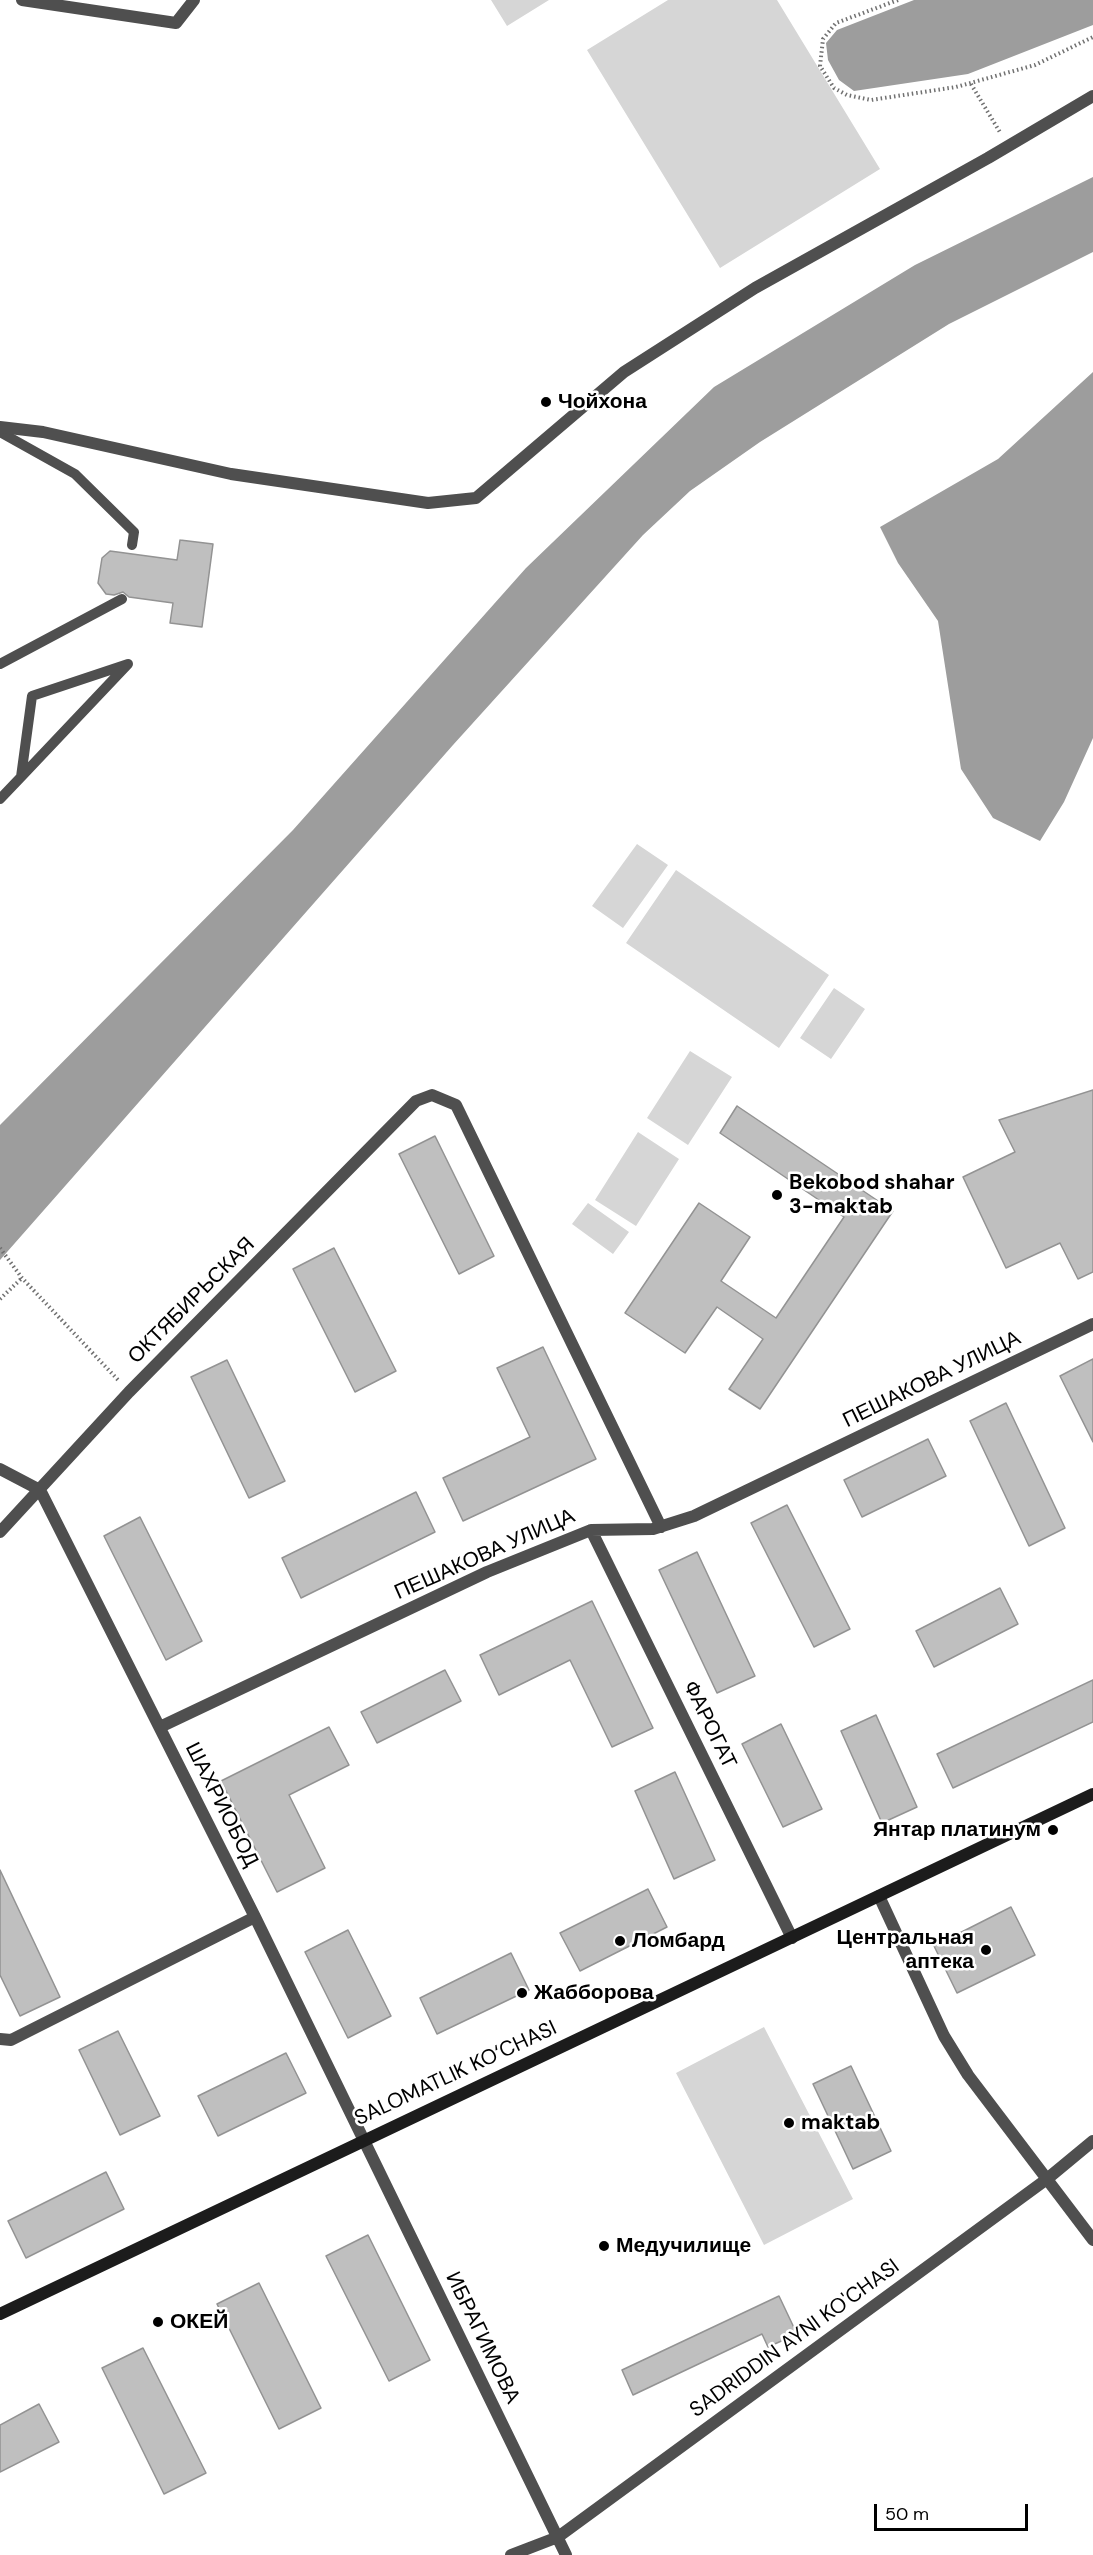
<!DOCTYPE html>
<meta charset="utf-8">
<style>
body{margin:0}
#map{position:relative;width:1093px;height:2555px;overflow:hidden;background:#fff;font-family:"DM Sans",sans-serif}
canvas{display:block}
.scale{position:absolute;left:874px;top:2504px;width:154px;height:27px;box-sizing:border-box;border:3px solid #000;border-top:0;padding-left:8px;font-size:18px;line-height:21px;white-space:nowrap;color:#000;-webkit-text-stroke:4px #fff;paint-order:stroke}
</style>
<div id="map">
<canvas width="1093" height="2555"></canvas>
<div class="scale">50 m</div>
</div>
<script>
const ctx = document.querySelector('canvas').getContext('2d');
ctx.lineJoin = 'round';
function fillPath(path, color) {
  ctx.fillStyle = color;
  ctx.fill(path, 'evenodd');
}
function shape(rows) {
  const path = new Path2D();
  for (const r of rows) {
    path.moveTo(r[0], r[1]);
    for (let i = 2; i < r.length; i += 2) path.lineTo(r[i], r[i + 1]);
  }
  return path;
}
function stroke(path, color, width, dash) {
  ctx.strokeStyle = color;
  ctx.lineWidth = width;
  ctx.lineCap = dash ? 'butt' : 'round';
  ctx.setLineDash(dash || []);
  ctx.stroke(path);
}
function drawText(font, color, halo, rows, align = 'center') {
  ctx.font = font + ' "DM Sans",sans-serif';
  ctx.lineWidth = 5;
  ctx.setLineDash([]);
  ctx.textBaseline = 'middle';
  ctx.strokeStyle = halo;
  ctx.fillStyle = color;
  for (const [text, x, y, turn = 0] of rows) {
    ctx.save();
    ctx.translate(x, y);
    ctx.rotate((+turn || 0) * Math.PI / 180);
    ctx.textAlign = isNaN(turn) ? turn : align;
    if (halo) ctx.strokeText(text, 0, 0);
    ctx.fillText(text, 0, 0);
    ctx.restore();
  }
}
fillPath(shape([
 [491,0,549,0,507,26],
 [668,0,777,0,880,169,720,268,587,50],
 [637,844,668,865,623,928,592,906],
 [676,870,829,975,779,1048,626,943],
 [834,988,865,1009,831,1059,800,1038],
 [690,1051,732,1077,688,1145,647,1118],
 [638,1132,679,1159,636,1226,595,1200],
 [588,1203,629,1232,613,1254,572,1224],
 [764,2027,853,2199,764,2245,676,2073]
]), '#d6d6d6');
fillPath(shape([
 [914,0,1093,0,1093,25,968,74,854,91,839,80,828,60,826,43,837,30],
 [1093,177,1093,252,949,324,760,442,690,491,643,535,453,745,0,1260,0,1125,293,830,526,568,714,387,915,265],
 [1093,372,1093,738,1064,802,1040,841,993,818,961,769,938,621,898,563,880,527,998,459]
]), '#9d9d9d');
const building = shape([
 [180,540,213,544,202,627,170,623,173,603,129,597,123,592,114,595,106,594,98,583,102,558,110,551,177,560,180,540],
 [1093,1090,1093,1272,1078,1279,1060,1243,1006,1268,963,1177,1015,1152,999,1120,1093,1090],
 [737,1106,893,1211,760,1409,729,1389,763,1339,717,1307,685,1353,625,1313,699,1203,750,1237,721,1281,776,1318,844,1217,720,1133,737,1106],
 [435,1136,494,1256,459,1274,399,1154,435,1136],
 [334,1248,396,1371,355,1392,293,1269,334,1248],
 [543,1347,596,1459,463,1521,443,1478,530,1437,497,1368,543,1347],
 [1093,1359,1093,1442,1060,1376,1093,1359],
 [227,1360,285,1481,249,1498,191,1377,227,1360],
 [1006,1403,1065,1528,1029,1546,970,1421,1006,1403],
 [928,1439,946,1476,862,1517,844,1480,928,1439],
 [416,1492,435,1532,301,1598,282,1558,416,1492],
 [787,1505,850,1629,814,1647,751,1523,787,1505],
 [140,1517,202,1641,166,1660,104,1536,140,1517],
 [697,1552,755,1676,717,1693,659,1570,697,1552],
 [1000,1588,1018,1624,934,1667,916,1631,1000,1588],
 [592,1601,653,1728,612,1747,570,1660,499,1695,480,1655,592,1601],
 [445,1670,461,1701,377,1743,361,1712,445,1670],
 [1093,1680,1093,1722,953,1788,937,1754,1093,1680],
 [876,1715,917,1807,882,1823,841,1731,876,1715],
 [781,1724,822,1809,783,1827,742,1744,781,1724],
 [329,1727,349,1765,289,1795,325,1868,277,1892,221,1781,329,1727],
 [675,1772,715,1860,674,1879,635,1791,675,1772],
 [0,1870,60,1997,20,2016,0,1975,0,1870],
 [648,1889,667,1927,580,1971,560,1933,648,1889],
 [1011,1907,1035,1955,957,1993,934,1946,1011,1907],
 [348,1930,391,2016,348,2038,305,1952,348,1930],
 [511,1953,529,1990,437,2034,420,1998,511,1953],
 [118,2031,160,2116,120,2135,79,2050,118,2031],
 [286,2053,306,2093,218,2136,198,2096,286,2053],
 [851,2066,891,2151,853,2169,813,2084,851,2066],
 [106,2172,124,2209,26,2258,8,2221,106,2172],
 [368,2235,430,2360,389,2381,326,2256,368,2235],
 [259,2283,321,2408,279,2429,217,2304,259,2283],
 [779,2296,797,2334,768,2347,762,2334,633,2395,622,2370,779,2296],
 [143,2348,206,2473,164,2494,102,2368,143,2348],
 [39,2404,59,2442,0,2472,0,2425,39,2404]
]);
fillPath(building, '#bfbfbf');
stroke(building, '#939393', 1.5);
stroke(shape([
 [898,0,836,23,823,39,820,66,834,88,847,95,871,100,956,87,1035,65,1093,37],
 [971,84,1001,134],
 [0,1248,22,1278,119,1381],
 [0,1299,22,1278]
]), '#717171', 4, [1.5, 3]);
stroke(shape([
 [0,432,75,474,134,532,132,545],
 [0,664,122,599],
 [0,799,21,777,128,664,32,696,21,777]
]), '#4f4f4f', 10);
stroke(shape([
 [22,0,176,23,194,0],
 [0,427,43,432,231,474,428,503,476,498,624,372,755,288,988,158,1093,96],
 [0,1469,40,1490,255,1917,566,2555],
 [591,1530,792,1938],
 [0,1532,129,1392,416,1101,432,1095,456,1105,661,1527],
 [160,1727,487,1572,591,1530,653,1529,694,1516,1093,1324],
 [879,1896,944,2036,968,2075,1093,2240],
 [0,2039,11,2040,255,1917],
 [511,2555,558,2537,1047,2179,1093,2141]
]), '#4f4f4f', 12);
stroke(shape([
 [0,2314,1093,1794]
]), '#1c1c1c', 12);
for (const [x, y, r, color] of [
 [546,402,6,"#000"],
 [777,1195,6,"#000"],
 [1053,1830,6,"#000"],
 [620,1941,6,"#000"],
 [986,1950,6,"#000"],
 [522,1993,6,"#000"],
 [789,2123,6,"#000"],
 [604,2246,6,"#000"],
 [158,2322,6,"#000"]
]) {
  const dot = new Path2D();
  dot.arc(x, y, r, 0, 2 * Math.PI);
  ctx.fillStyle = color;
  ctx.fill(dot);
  stroke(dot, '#fff', 2);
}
drawText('bold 21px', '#000', '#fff', [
 ["Чойхона",558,402],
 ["Bekobod shahar",789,1183],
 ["3-maktab",789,1207],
 ["Янтар платинум",1041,1830,"right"],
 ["Центральная",974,1938,"right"],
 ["аптека",974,1962,"right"],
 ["Ломбард",632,1941],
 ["Жабборова",534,1993],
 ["maktab",801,2123],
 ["Медучилище",616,2246],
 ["ОКЕЙ",170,2322]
], 'left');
drawText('21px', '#000', '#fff', [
 ["ОКТЯБИРЬСКАЯ",192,1301,-45],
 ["ПЕШАКОВА УЛИЦА",932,1380,-26],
 ["ПЕШАКОВА УЛИЦА",485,1555,-24],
 ["ФАРОГАТ",709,1725,64],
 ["ШАХРИОБОД",221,1805,63],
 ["SALOMATLIK KO‘CHASI",456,2074,-25],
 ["ИБРАГИМОВА",482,2338,64],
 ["SADRIDDIN AYNI KO'CHASI",795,2339,-36]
]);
</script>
